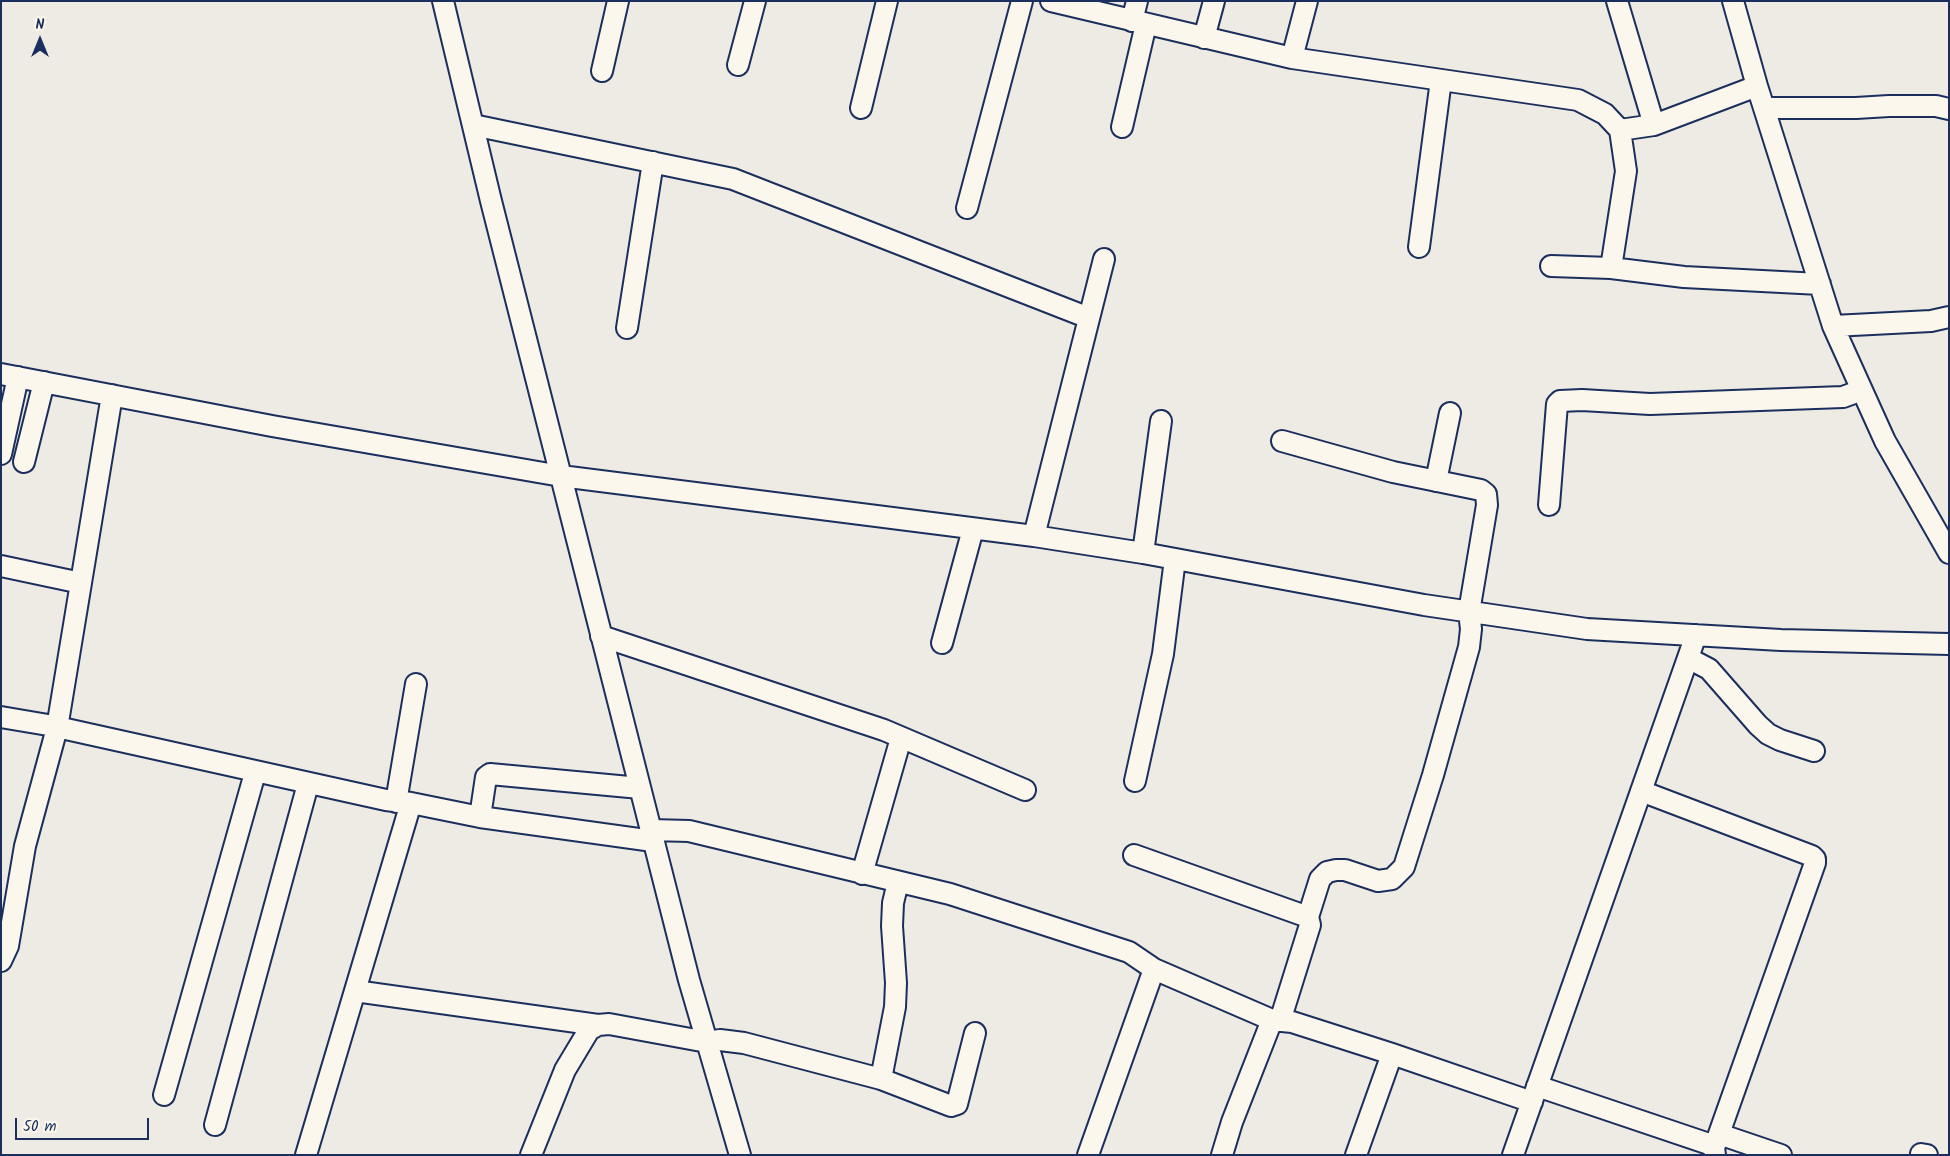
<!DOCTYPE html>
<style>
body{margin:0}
#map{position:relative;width:1950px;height:1156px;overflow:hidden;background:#eeebe4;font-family:Kalam,sans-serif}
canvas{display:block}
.frame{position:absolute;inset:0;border:2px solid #1b2f5e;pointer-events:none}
.north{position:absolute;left:15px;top:15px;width:50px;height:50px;-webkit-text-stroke:4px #fbf7ec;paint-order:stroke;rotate:0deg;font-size:14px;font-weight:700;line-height:20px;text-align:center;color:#1b2f5e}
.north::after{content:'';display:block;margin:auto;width:18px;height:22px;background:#1b2f5e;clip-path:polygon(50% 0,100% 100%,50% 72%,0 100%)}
.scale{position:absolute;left:15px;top:1118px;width:134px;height:22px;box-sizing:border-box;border:2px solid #1b2f5e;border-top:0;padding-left:6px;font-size:15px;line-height:18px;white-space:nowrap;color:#1b2f5e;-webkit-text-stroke:4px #fbf7ec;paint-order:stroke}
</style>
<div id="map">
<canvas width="1950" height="1156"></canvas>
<div class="frame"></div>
<div class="north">N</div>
<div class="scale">50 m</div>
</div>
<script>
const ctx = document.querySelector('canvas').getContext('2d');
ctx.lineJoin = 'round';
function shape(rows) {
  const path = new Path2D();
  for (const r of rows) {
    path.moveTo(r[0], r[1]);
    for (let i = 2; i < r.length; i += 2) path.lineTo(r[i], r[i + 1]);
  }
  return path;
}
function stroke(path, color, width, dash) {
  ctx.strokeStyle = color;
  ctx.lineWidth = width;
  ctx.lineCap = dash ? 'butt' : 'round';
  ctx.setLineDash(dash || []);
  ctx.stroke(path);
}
const minor = shape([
 [443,1,491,201,689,980,740,1155],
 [1051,1,1292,58,1578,100,1605,114,1620,130,1654,125,1757,86],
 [1617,1,1654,125],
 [1733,1,1757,86,1833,326,1885,441,1949,553],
 [1132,21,1137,1],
 [1204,38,1214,1],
 [1292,58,1307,1],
 [738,65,755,1],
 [602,71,618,1],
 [861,108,887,1],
 [1764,108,1856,108,1889,106,1936,106,1949,109],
 [473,125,733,179,1089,318],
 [1122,127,1146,24],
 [967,208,1022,1],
 [1419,247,1441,80],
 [1551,266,1611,268,1684,277,1820,284],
 [1611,268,1626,171,1620,130],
 [1833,326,1931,321,1949,317],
 [627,328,653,162],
 [1,374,272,426,561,476,1034,536,1143,553,1424,605,1587,629,1781,640,1949,644],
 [1282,441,1393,472,1481,490,1486,494,1487,505,1469,612,1471,629,1469,647,1433,775,1404,867,1392,879,1378,881,1345,870,1336,870,1327,872,1320,879,1308,917],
 [1,454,18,377],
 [24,462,44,382],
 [1436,481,1450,413],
 [1549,505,1557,404,1560,401,1582,400,1650,404,1843,397,1862,390],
 [1034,536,1104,259],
 [1143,553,1161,421],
 [1,566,81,583],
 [601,636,884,730,1025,790],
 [942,643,973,529],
 [1688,658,1709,669,1758,725,1768,734,1780,740,1814,751],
 [1,717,48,725,386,800,411,803,480,817,653,841],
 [1135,781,1163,654,1175,559],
 [1641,791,1812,856,1815,859,1815,863,1714,1148],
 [396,802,416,684],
 [480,817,486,777,490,774,640,788],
 [651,830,689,831,950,894,1129,952,1154,969,1272,1020,1292,1022,1392,1054,1532,1102],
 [1134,855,1308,917,1310,925,1280,1021],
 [862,874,901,738],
 [1,961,8,946,25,846,57,728,112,395],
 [355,991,598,1025],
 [881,1079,895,1007,896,983,892,926,893,903,898,882],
 [1537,1086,1712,1145,1714,1148,1715,1155],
 [164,1095,255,773],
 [215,1125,308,784],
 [1719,1134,1781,1155],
 [1921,1154,1927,1155],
 [306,1155,411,803],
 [531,1155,565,1070,589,1030,598,1025,609,1024,707,1042,720,1040,744,1043,881,1079,951,1106,957,1104,975,1033],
 [1088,1155,1154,969],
 [1222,1155,1232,1122,1272,1020],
 [1356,1155,1392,1054],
 [1513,1155,1696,635]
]);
stroke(minor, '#1b2f5e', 24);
stroke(minor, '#fbf7ec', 20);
</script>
